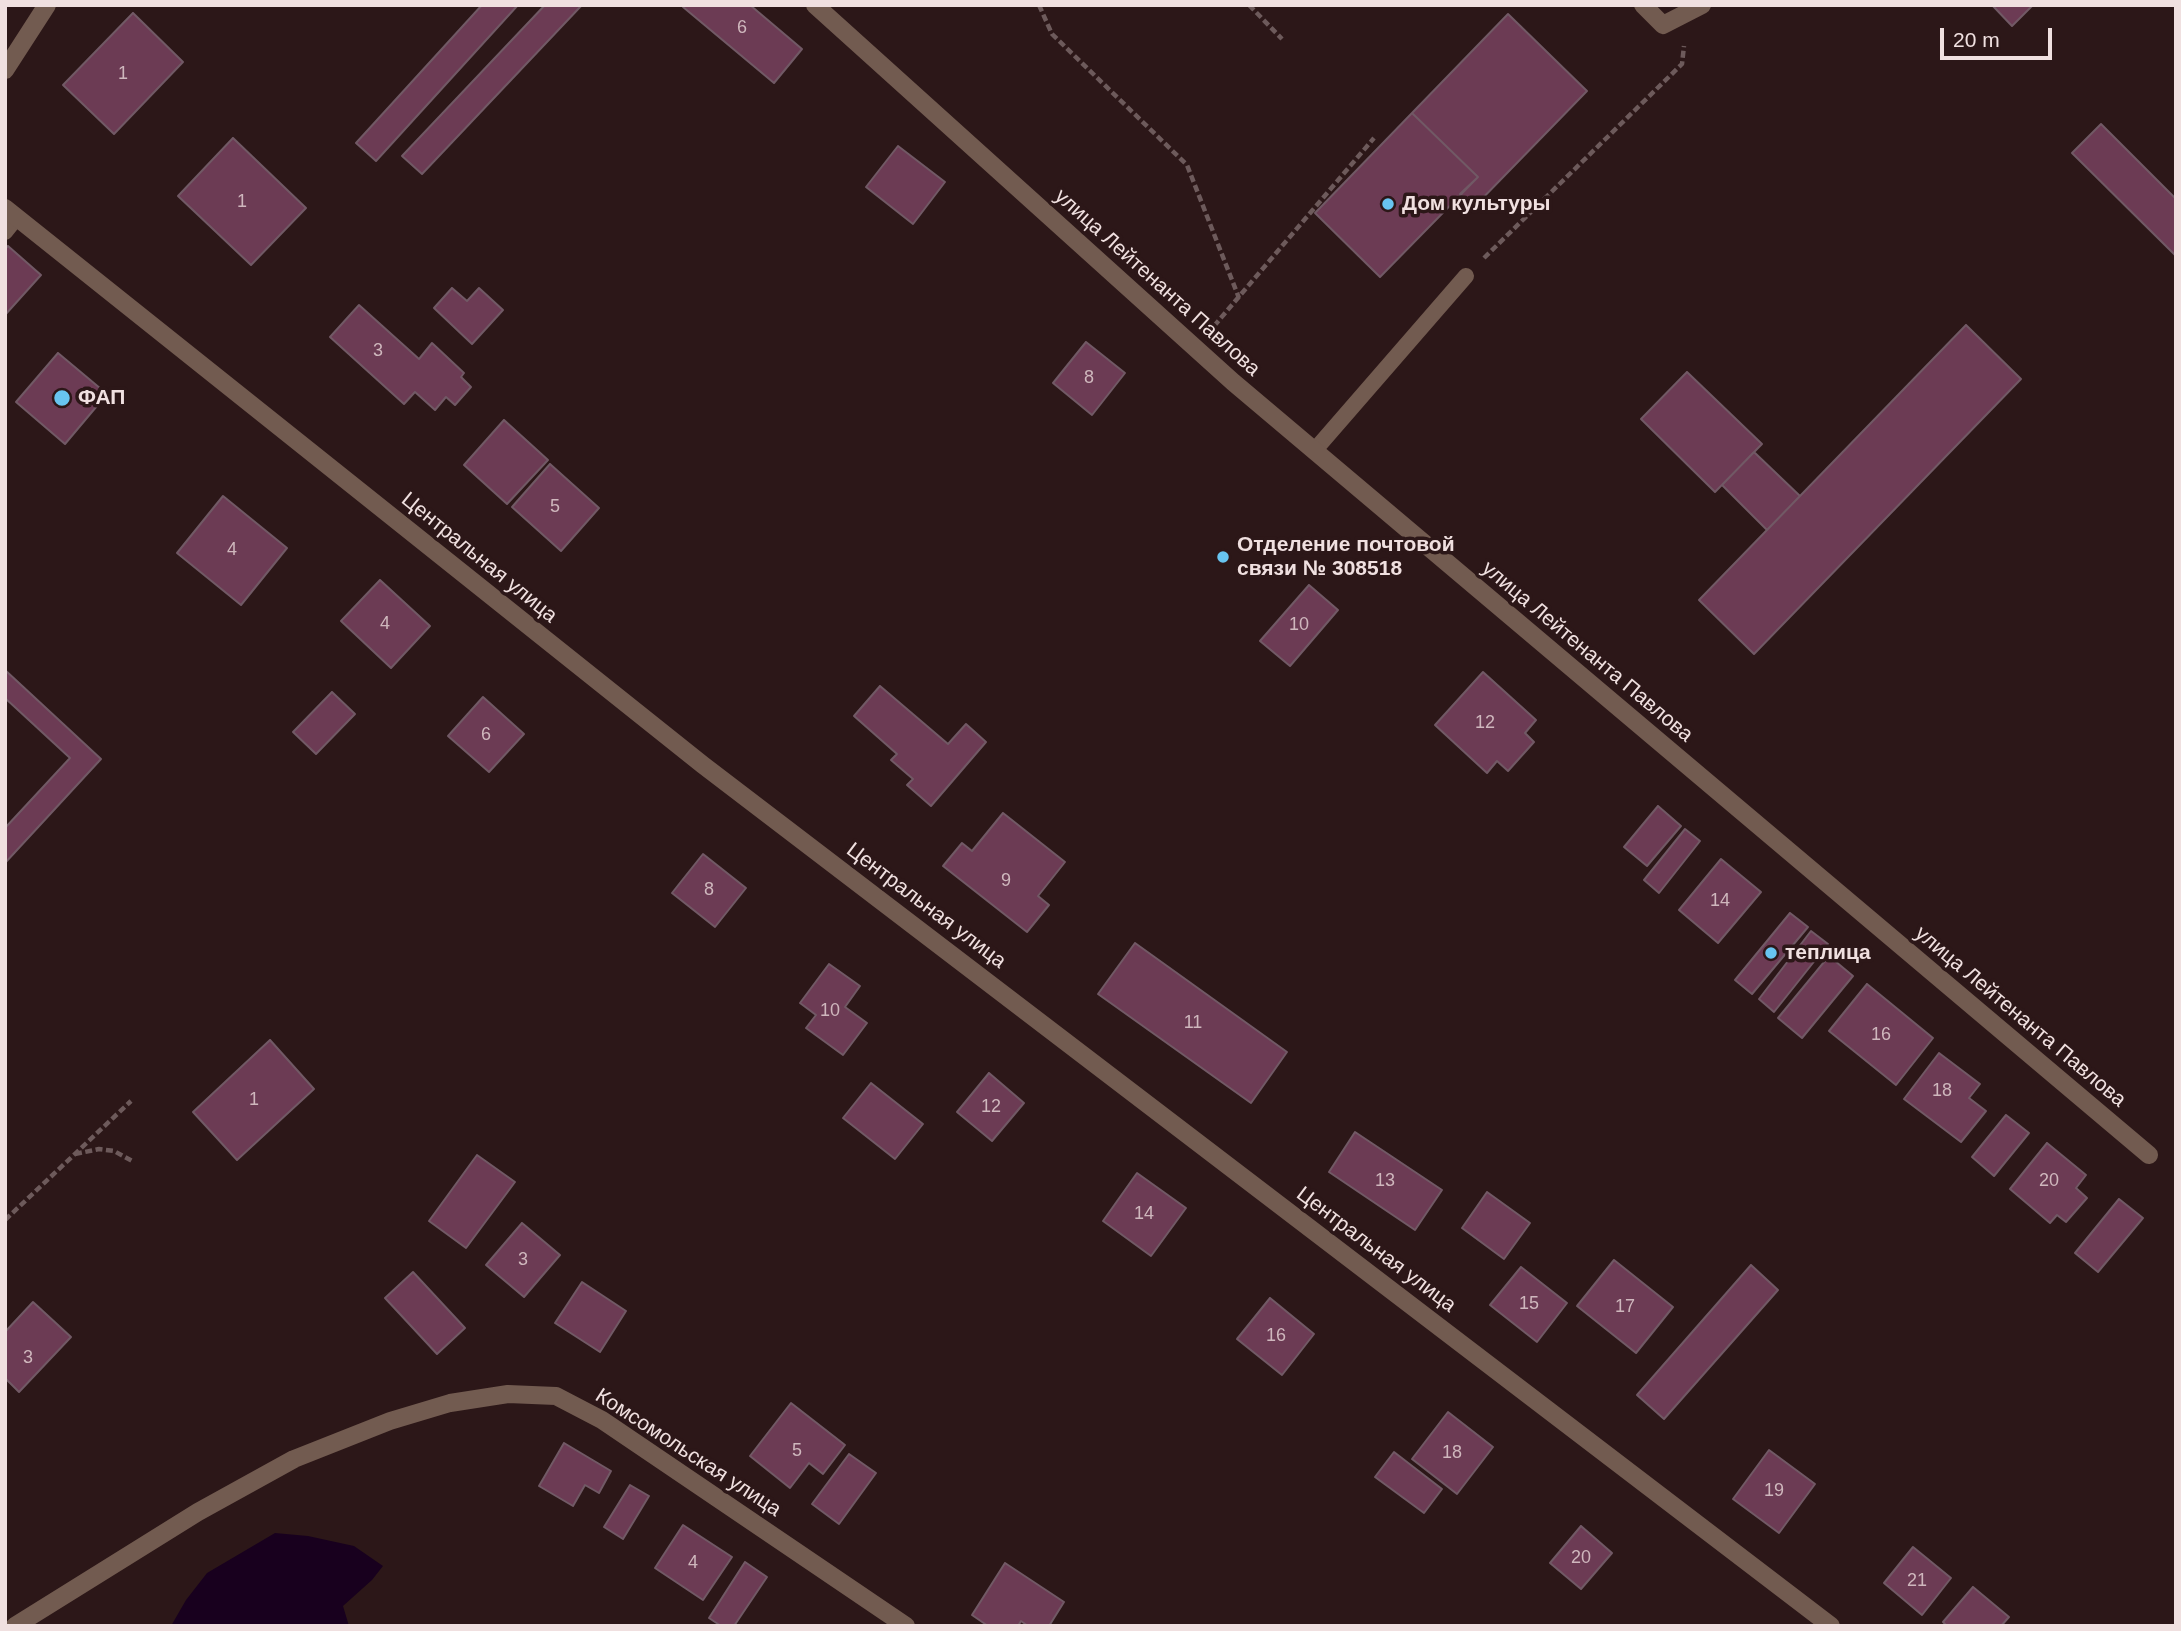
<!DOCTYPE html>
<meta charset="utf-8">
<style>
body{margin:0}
#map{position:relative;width:2181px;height:1631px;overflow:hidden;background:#2c1718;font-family:Helvetica,sans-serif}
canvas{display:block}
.frame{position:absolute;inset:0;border:7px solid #f0e0e0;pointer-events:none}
.scale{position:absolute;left:1940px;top:28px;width:112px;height:32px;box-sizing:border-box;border:4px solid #f0e0e0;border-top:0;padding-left:9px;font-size:21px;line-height:24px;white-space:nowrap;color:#f0e0e0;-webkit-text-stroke:5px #2c1718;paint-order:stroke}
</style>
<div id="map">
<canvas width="2181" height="1631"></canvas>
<div class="frame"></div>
<div class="scale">20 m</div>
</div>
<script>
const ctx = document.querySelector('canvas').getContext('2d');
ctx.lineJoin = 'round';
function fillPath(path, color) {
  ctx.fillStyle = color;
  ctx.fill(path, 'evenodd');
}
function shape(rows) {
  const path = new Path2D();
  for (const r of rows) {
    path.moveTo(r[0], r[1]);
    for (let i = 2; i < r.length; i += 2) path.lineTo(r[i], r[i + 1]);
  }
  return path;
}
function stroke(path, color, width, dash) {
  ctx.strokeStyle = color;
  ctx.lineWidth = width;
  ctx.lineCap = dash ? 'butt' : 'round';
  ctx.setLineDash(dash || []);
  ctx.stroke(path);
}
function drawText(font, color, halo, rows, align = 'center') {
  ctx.font = font + ' Helvetica,sans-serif';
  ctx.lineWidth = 7;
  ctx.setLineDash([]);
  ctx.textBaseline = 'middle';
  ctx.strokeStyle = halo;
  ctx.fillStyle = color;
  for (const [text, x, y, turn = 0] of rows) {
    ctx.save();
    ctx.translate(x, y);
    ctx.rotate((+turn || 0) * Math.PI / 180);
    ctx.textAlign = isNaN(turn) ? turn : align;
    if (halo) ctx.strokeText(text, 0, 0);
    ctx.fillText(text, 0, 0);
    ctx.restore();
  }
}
fillPath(shape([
 [275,1533,308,1536,354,1546,383,1566,372,1580,343,1606,349,1626,171,1626,186,1600,207,1573]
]), '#18001e');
const building = shape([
 [482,5,518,5,376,161,356,143,482,5],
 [545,5,582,5,422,174,402,156,545,5],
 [684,5,750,5,802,49,774,83,683,7,684,5],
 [1992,5,2033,5,2012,26,1992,5],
 [133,13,183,62,114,134,63,85,133,13],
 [1508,14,1587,91,1474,207,1460,194,1478,177,1412,113,1508,14],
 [1412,113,1478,177,1380,277,1315,213,1412,113],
 [2101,124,2176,199,2176,256,2072,153,2101,124],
 [233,138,306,208,251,265,178,196,233,138],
 [898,146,945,182,913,224,866,187,898,146],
 [8,246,41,275,5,315,5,249,8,246],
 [452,288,467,301,479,288,503,310,472,344,434,308,452,288],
 [359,305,419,359,432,343,464,373,461,377,471,387,455,405,446,397,435,410,415,392,404,404,330,337,359,305],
 [1966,325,2021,379,1754,654,1699,600,1966,325],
 [1086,342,1125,373,1092,415,1053,383,1086,342],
 [58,353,107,394,65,444,16,402,58,353],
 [1687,372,1762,444,1715,492,1641,419,1687,372],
 [504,420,548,460,507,504,464,465,504,420],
 [1754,452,1800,496,1767,530,1722,485,1754,452],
 [550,464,599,508,561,551,512,507,550,464],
 [223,496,287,548,241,605,177,553,223,496],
 [380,580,430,626,391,668,341,621,380,580],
 [1309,585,1338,610,1290,666,1260,641,1309,585],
 [5,670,101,759,5,863,5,828,70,758,5,698,5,670],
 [1483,672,1536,720,1525,733,1534,742,1508,771,1497,761,1487,773,1435,725,1483,672],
 [880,686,948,744,966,724,986,742,931,806,907,785,913,779,891,760,897,754,854,716,880,686],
 [332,692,355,714,316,754,293,732,332,692],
 [483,697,524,734,489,772,448,736,483,697],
 [1658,806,1681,826,1647,866,1624,847,1658,806],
 [1003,813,1065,862,1038,896,1049,905,1027,932,943,866,962,843,972,851,1003,813],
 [1685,829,1700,841,1659,893,1644,880,1685,829],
 [703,854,746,888,715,927,672,893,703,854],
 [1721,859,1761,892,1718,943,1679,910,1721,859],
 [1790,913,1808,927,1752,994,1735,980,1790,913],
 [1811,931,1828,944,1774,1012,1759,999,1811,931],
 [1135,943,1287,1052,1251,1103,1098,994,1135,943],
 [1829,956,1853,976,1802,1038,1778,1018,1829,956],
 [829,964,860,986,845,1007,867,1023,843,1055,806,1028,816,1015,800,1003,829,964],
 [1867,984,1933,1038,1896,1085,1829,1031,1867,984],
 [270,1040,314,1089,237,1160,193,1112,270,1040],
 [1939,1053,1980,1084,1969,1098,1986,1111,1961,1142,1904,1099,1939,1053],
 [989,1073,1024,1103,992,1141,957,1112,989,1073],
 [871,1083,923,1124,895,1159,843,1118,871,1083],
 [2006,1115,2029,1133,1994,1176,1972,1157,2006,1115],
 [1355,1132,1442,1190,1415,1230,1329,1172,1355,1132],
 [2047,1143,2086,1175,2076,1188,2087,1198,2066,1222,2057,1215,2050,1223,2010,1189,2047,1143],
 [477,1155,515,1182,466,1248,429,1221,477,1155],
 [1137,1173,1186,1208,1151,1256,1103,1221,1137,1173],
 [1487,1192,1530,1223,1504,1259,1462,1228,1487,1192],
 [2119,1199,2143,1218,2098,1272,2075,1253,2119,1199],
 [522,1223,560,1255,524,1297,486,1265,522,1223],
 [1614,1260,1673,1307,1636,1353,1577,1306,1614,1260],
 [1751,1265,1778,1290,1664,1419,1637,1395,1751,1265],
 [1521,1267,1567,1303,1537,1342,1490,1305,1521,1267],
 [413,1272,465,1328,437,1354,385,1298,413,1272],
 [582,1282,626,1311,600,1352,555,1323,582,1282],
 [1270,1298,1314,1334,1282,1375,1237,1339,1270,1298],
 [33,1302,71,1337,19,1392,5,1378,5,1332,33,1302],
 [791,1403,845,1445,823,1474,809,1463,790,1488,750,1456,791,1403],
 [1448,1412,1493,1447,1457,1494,1412,1459,1448,1412],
 [564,1443,611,1471,599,1493,585,1485,573,1506,539,1486,564,1443],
 [1769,1450,1815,1484,1779,1533,1733,1499,1769,1450],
 [1394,1452,1442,1489,1424,1513,1375,1477,1394,1452],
 [849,1454,876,1473,839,1524,812,1504,849,1454],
 [630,1485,649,1496,623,1539,604,1527,630,1485],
 [683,1525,732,1557,703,1600,655,1568,683,1525],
 [1581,1526,1612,1553,1581,1589,1550,1563,1581,1526],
 [1913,1547,1951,1578,1922,1615,1884,1583,1913,1547],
 [745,1562,767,1577,734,1626,721,1626,709,1618,745,1562],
 [1005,1563,1064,1602,1049,1626,1028,1626,1021,1621,1018,1626,988,1626,972,1615,1005,1563],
 [1973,1587,2009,1617,2001,1626,1947,1626,1943,1622,1973,1587]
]);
fillPath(building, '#6c3b54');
stroke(building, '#715965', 2);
stroke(shape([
 [1039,5,1052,34,1187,165,1239,298],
 [1249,5,1282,39],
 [1484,258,1682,64,1684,46],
 [1214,326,1374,138],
 [75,1154,99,1149,114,1151,134,1162],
 [5,1220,131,1101]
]), '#6d5a5b', 4.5, [7, 3.5]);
stroke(shape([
 [5,232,17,217],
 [1314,451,1466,276]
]), '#725b50', 16);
stroke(shape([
 [815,5,1233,382,2149,1155],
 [1643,5,1663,25,1702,5],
 [5,70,47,5],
 [5,208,703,765,1831,1626],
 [15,1626,198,1512,294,1459,390,1421,450,1403,508,1394,556,1396,602,1420,906,1626]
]), '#725b50', 18);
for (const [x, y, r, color] of [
 [1388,204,7,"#68c4f0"],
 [62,398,9,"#68c4f0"],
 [1223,557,7,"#68c4f0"],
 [1771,953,7,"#68c4f0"]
]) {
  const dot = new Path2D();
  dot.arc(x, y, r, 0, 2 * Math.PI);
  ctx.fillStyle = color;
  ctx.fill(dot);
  stroke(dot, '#2c1718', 2.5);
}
drawText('18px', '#cfb7bd', null, [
 ["6",742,28],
 ["1",123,74],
 ["1",242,202],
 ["3",378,351],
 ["8",1089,378],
 ["5",555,507],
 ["4",232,550],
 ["4",385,624],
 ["10",1299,625],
 ["12",1485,723],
 ["6",486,735],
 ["9",1006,881],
 ["8",709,890],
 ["14",1720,901],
 ["10",830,1011],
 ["11",1193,1023],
 ["16",1881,1035],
 ["18",1942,1091],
 ["1",254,1100],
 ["12",991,1107],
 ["13",1385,1181],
 ["20",2049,1181],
 ["14",1144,1214],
 ["3",523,1260],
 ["15",1529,1304],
 ["17",1625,1307],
 ["16",1276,1336],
 ["3",28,1358],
 ["5",797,1451],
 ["18",1452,1453],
 ["19",1774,1491],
 ["20",1581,1558],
 ["4",693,1563],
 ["21",1917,1581]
]);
drawText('bold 21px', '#f0e0e0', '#2c1718', [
 ["Дом культуры",1402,204],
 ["ФАП",78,398],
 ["Отделение почтовой",1237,545],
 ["связи № 308518",1237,569],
 ["теплица",1785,953]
], 'left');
drawText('21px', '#f0e0e0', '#2c1718', [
 ["улица Лейтенанта Павлова",1157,283,42],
 ["Центральная улица",479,558,39],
 ["улица Лейтенанта Павлова",1587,652,40],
 ["Центральная улица",926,906,37],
 ["улица Лейтенанта Павлова",2020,1017,40],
 ["Центральная улица",1376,1250,37],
 ["Комсомольская улица",688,1453,33]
]);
</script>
